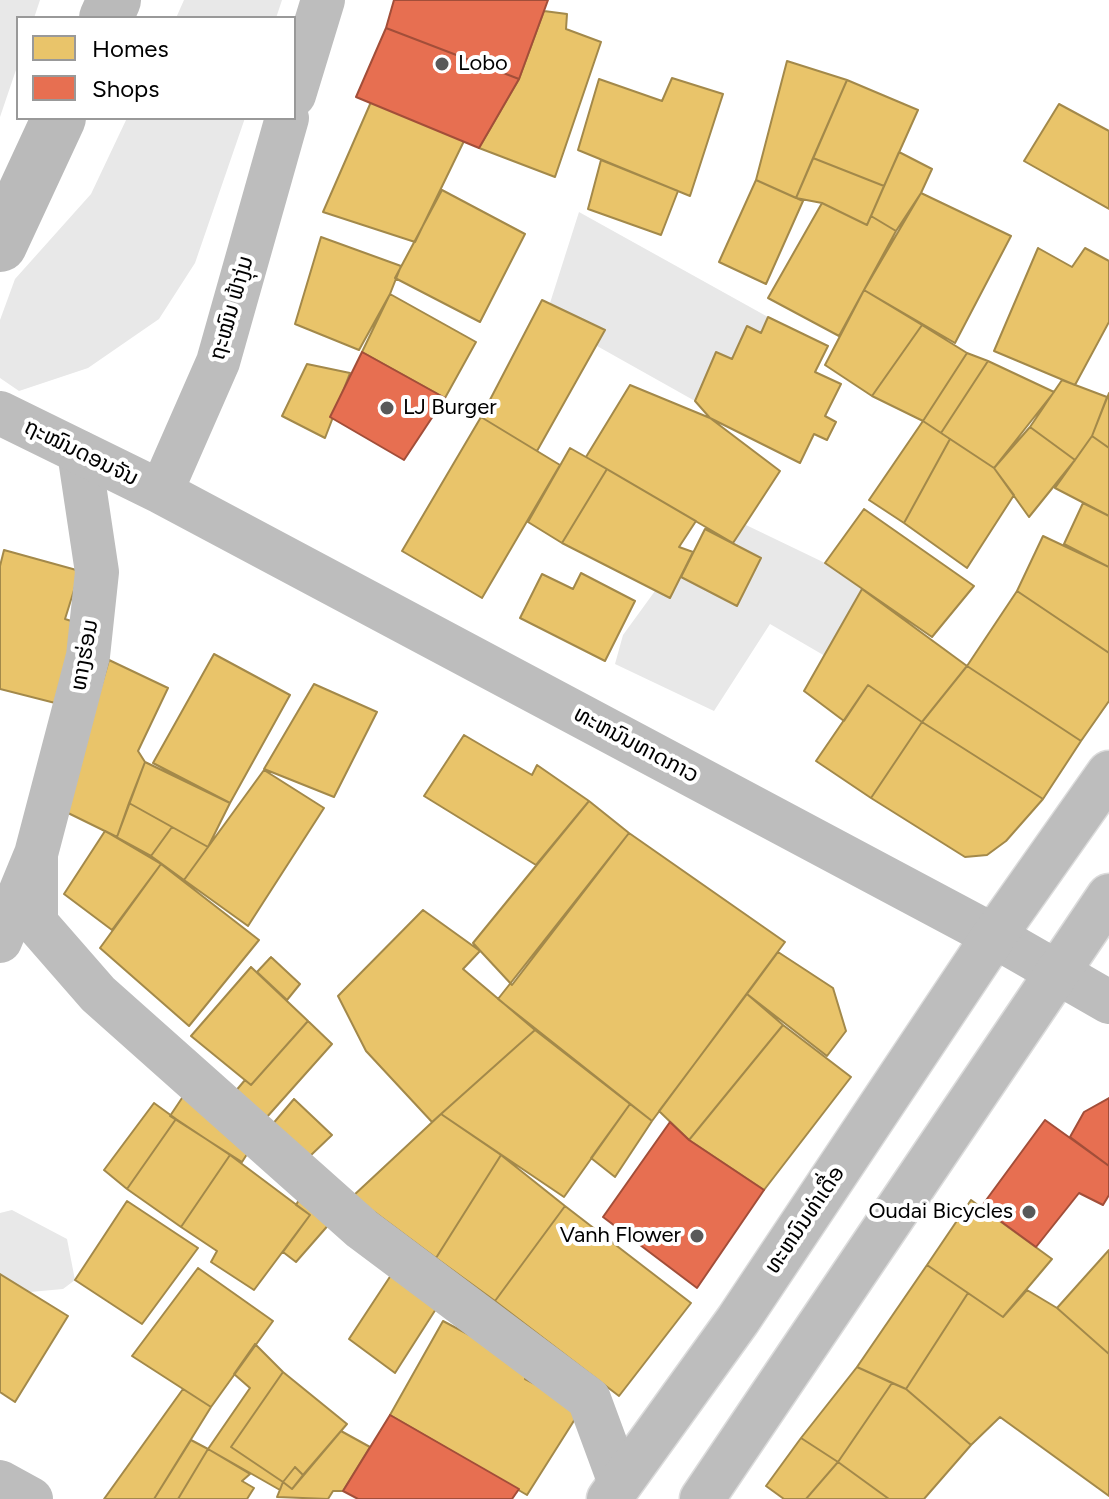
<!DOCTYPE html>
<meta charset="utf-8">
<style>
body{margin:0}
#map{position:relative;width:1109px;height:1499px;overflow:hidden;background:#fff;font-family:Figtree,sans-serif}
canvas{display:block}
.legend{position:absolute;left:16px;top:16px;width:280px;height:104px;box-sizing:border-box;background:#fff;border:2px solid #999;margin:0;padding:10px 14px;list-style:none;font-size:24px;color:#000}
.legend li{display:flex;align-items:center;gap:16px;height:40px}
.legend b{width:40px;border:2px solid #999}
</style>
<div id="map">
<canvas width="1109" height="1499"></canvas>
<ul class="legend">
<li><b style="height:22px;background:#e9c46a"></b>Homes</li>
<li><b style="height:22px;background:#e76f51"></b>Shops</li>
</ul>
</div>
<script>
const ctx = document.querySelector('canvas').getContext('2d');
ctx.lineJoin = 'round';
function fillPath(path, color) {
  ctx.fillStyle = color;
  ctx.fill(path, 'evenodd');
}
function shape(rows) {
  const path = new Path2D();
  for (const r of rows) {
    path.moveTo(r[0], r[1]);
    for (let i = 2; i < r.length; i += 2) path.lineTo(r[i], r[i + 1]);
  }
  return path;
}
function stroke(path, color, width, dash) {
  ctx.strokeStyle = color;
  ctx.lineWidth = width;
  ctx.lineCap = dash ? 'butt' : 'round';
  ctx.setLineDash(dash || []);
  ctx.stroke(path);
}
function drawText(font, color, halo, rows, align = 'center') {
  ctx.font = font + ' Figtree,"Noto Sans Lao",sans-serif';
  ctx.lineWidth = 8;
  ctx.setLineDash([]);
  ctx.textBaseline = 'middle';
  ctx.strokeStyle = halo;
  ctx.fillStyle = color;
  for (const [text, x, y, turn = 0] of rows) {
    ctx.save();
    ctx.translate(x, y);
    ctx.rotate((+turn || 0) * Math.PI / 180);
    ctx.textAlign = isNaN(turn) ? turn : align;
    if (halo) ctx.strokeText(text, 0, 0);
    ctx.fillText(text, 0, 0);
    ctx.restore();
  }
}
fillPath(shape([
 [0,0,40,0,34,18,18,18,18,64,0,117],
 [184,0,282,0,276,18,176,18],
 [127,118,245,118,195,263,159,319,88,368,19,391,0,378,0,320,15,279,91,194],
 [579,212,768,317,761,333,747,327,732,359,716,352,695,401,597,346,605,330,550,303],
 [746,525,825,563,862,589,825,656,770,624,714,711,615,664,623,635,655,591,670,598,681,577,737,605,761,559,733,543],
 [12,1210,67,1239,75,1280,63,1289,30,1292,0,1274,0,1213]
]), '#e8e8e8');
const homes = shape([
 [544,11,567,14,566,29,601,42,555,177,479,148,519,79,544,11],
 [787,61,847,80,796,198,756,180,787,61],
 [672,78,723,94,690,196,578,150,599,79,662,101,672,78],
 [847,80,918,110,884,186,813,158,847,80],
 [371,102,464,141,415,242,323,212,371,102],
 [1059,104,1109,131,1109,209,1024,161,1059,104],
 [899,152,932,169,921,193,896,231,871,216,899,152],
 [813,158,884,186,867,225,822,203,796,198,813,158],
 [601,160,678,191,661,235,588,209,601,160],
 [756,180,803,201,766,284,719,262,756,180],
 [442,190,525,234,480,322,395,278,442,190],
 [921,193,1011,236,955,343,864,290,921,193],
 [822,203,867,225,871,216,896,231,839,336,768,298,822,203],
 [321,237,401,266,390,294,359,350,295,324,321,237],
 [1038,248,1072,267,1085,248,1109,261,1109,322,1075,385,994,351,1038,248],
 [864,290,922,325,872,396,825,365,864,290],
 [390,294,476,342,445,398,362,352,390,294],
 [542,300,605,330,537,451,481,417,542,300],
 [768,317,828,346,815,372,841,384,825,416,836,422,827,440,814,434,800,463,710,418,695,401,716,352,732,359,747,326,761,333,768,317],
 [922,325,967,353,923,421,872,396,922,325],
 [967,353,988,361,941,433,923,421,967,353],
 [988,361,1054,392,994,468,941,433,988,361],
 [307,364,350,373,325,438,282,416,307,364],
 [1062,380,1107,397,1092,436,1075,460,1030,427,1062,380],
 [630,385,710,418,780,471,733,543,586,457,630,385],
 [1109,393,1109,448,1092,436,1109,393],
 [481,417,560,465,482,598,402,551,481,417],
 [923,421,950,439,904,523,869,500,923,421],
 [1030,427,1075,460,1029,517,994,468,1030,427],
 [1092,436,1109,448,1109,516,1055,488,1092,436],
 [950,439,994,468,1014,495,967,568,904,523,950,439],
 [570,448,607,469,562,543,528,522,570,448],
 [607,469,696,521,679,547,693,552,670,598,562,543,607,469],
 [1083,503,1109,516,1109,567,1064,544,1083,503],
 [864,509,974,586,932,637,825,563,864,509],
 [705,529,761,558,737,606,681,577,705,529],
 [1043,536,1109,567,1109,653,1017,591,1043,536],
 [4,550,80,571,65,619,84,625,63,705,0,689,0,566,4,550],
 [581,573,635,601,605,661,520,618,542,574,573,589,581,573],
 [862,589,967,666,922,722,868,685,844,721,804,691,862,589],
 [1017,591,1109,653,1109,701,1081,741,967,666,1017,591],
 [214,654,290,695,230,803,153,763,214,654],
 [109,660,168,688,138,751,145,762,117,837,64,811,109,660],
 [967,666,1081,741,1043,799,922,722,967,666],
 [314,684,377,712,334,797,264,769,314,684],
 [868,685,922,722,871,798,816,761,868,685],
 [922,722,1043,799,1006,841,987,855,965,857,871,798,922,722],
 [464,735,532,775,537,765,589,801,536,865,424,796,464,735],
 [145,762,230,803,208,847,129,803,145,762],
 [264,770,324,808,248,926,184,880,264,770],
 [589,801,629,833,512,985,473,943,589,801],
 [129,803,172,827,151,856,105,831,117,837,129,803],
 [172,827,208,847,184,880,151,856,172,827],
 [105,831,161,864,112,930,64,894,105,831],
 [629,833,785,942,652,1121,498,999,629,833],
 [161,864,259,940,189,1026,100,948,161,864],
 [423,910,480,951,463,969,535,1030,432,1122,366,1051,338,996,423,910],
 [778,952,833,988,846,1031,827,1056,747,994,778,952],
 [271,957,300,984,287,1000,257,972,271,957],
 [251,967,308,1021,251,1085,191,1036,251,967],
 [747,994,783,1025,689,1140,659,1111,747,994],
 [308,1021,332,1044,258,1127,229,1099,245,1080,251,1085,308,1021],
 [783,1025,851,1077,764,1190,689,1140,783,1025],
 [535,1030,630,1104,564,1197,441,1114,535,1030],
 [190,1086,256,1140,242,1162,170,1116,190,1086],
 [294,1099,332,1135,309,1157,271,1126,294,1099],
 [154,1103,176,1119,127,1189,104,1170,154,1103],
 [630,1104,652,1121,615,1177,591,1158,630,1104],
 [441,1114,501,1155,436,1258,353,1196,441,1114],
 [176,1119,230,1155,181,1227,127,1189,176,1119],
 [230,1155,310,1215,254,1290,211,1262,217,1251,181,1227,230,1155],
 [501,1155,565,1206,495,1301,436,1258,501,1155],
 [307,1186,338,1214,296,1262,283,1252,310,1215,296,1205,307,1186],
 [971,1200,1052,1259,1003,1317,927,1265,971,1200],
 [127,1201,198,1248,142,1324,75,1280,127,1201],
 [565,1206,691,1303,619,1396,495,1301,565,1206],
 [1109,1250,1109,1354,1057,1308,1109,1250],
 [399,1263,443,1298,395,1373,349,1339,399,1263],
 [927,1265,968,1293,906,1389,857,1367,927,1265],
 [198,1268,273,1321,211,1407,132,1356,198,1268],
 [0,1274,68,1316,15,1402,0,1392,0,1274],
 [1027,1290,1057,1308,1109,1354,1109,1496,1000,1417,971,1445,906,1389,968,1293,1003,1317,1027,1290],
 [443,1321,530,1367,525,1379,582,1408,527,1495,390,1415,443,1321],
 [255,1344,283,1372,231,1447,283,1482,280,1490,208,1449,250,1388,234,1374,255,1344],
 [857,1367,892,1383,838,1462,801,1438,857,1367],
 [283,1372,347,1424,303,1475,295,1467,283,1482,231,1447,283,1372],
 [892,1383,906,1389,971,1445,924,1499,889,1499,838,1462,892,1383],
 [183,1389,211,1407,154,1499,104,1499,183,1389],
 [341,1431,370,1447,343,1491,333,1491,328,1499,277,1497,283,1482,292,1489,341,1431],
 [801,1438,838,1462,806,1499,784,1499,766,1486,801,1438],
 [191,1440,208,1449,178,1499,154,1499,191,1440],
 [208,1449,250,1474,242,1481,254,1488,247,1499,178,1499,208,1449],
 [838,1462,889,1499,806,1499,838,1462],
 [295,1467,303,1475,292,1489,283,1482,295,1467]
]);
fillPath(homes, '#e9c46a');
stroke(homes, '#a3894a', 2);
const shops = shape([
 [394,0,548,0,519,79,386,28,394,0],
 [386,28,519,79,479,148,356,97,386,28],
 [362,352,445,398,404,460,330,417,362,352],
 [1109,1098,1109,1166,1070,1137,1084,1112,1109,1098],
 [1045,1120,1109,1166,1109,1195,1103,1205,1079,1193,1036,1247,981,1207,1045,1120],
 [670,1122,689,1140,764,1190,697,1288,603,1217,670,1122],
 [390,1415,519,1489,512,1499,358,1499,343,1491,390,1415]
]);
fillPath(shops, '#e76f51');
stroke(shops, '#a24e39', 2);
stroke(shape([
 [106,18,114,0],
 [0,245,59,118]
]), '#bababa', 54);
const primary = shape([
 [609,1499,738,1320,994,936,1109,773],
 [702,1499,1109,896]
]);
stroke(primary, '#dbdbdb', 47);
stroke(shape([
 [36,854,36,923,98,994,362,1229,589,1399,620,1483],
 [0,941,36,854,88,656,97,572,79,452],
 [0,1482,31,1499]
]), '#bdbdbd', 44);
stroke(shape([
 [294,95,323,0],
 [0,413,161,492,994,936,1109,1002],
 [161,492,218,362,287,118]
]), '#bdbdbd', 44);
stroke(primary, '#bdbdbd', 44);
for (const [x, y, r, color] of [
 [442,64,8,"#595959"],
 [387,408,8,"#595959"],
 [1029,1212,8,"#595959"],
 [697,1236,8,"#595959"]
]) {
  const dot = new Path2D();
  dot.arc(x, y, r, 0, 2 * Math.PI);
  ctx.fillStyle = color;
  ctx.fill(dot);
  stroke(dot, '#fff', 3);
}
drawText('22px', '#000', '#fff', [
 ["Lobo",458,64],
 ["LJ Burger",403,408],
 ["Oudai Bicycles",1013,1212,"right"],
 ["Vanh Flower",681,1236,"right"]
], 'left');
drawText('22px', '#000', '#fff', [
 ["ຖະໝົນ ຟ້າງຸ່ມ",232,308,-74],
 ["ຖະໝົນດອນຈັນ",81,453,26],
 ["ທາງຮ່ອມ",85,655,-80],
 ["ທະຫນົນທາດກາວ",636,745,28],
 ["ທະຫນົນທ່າເດື່ອ",805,1220,-56]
]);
</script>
